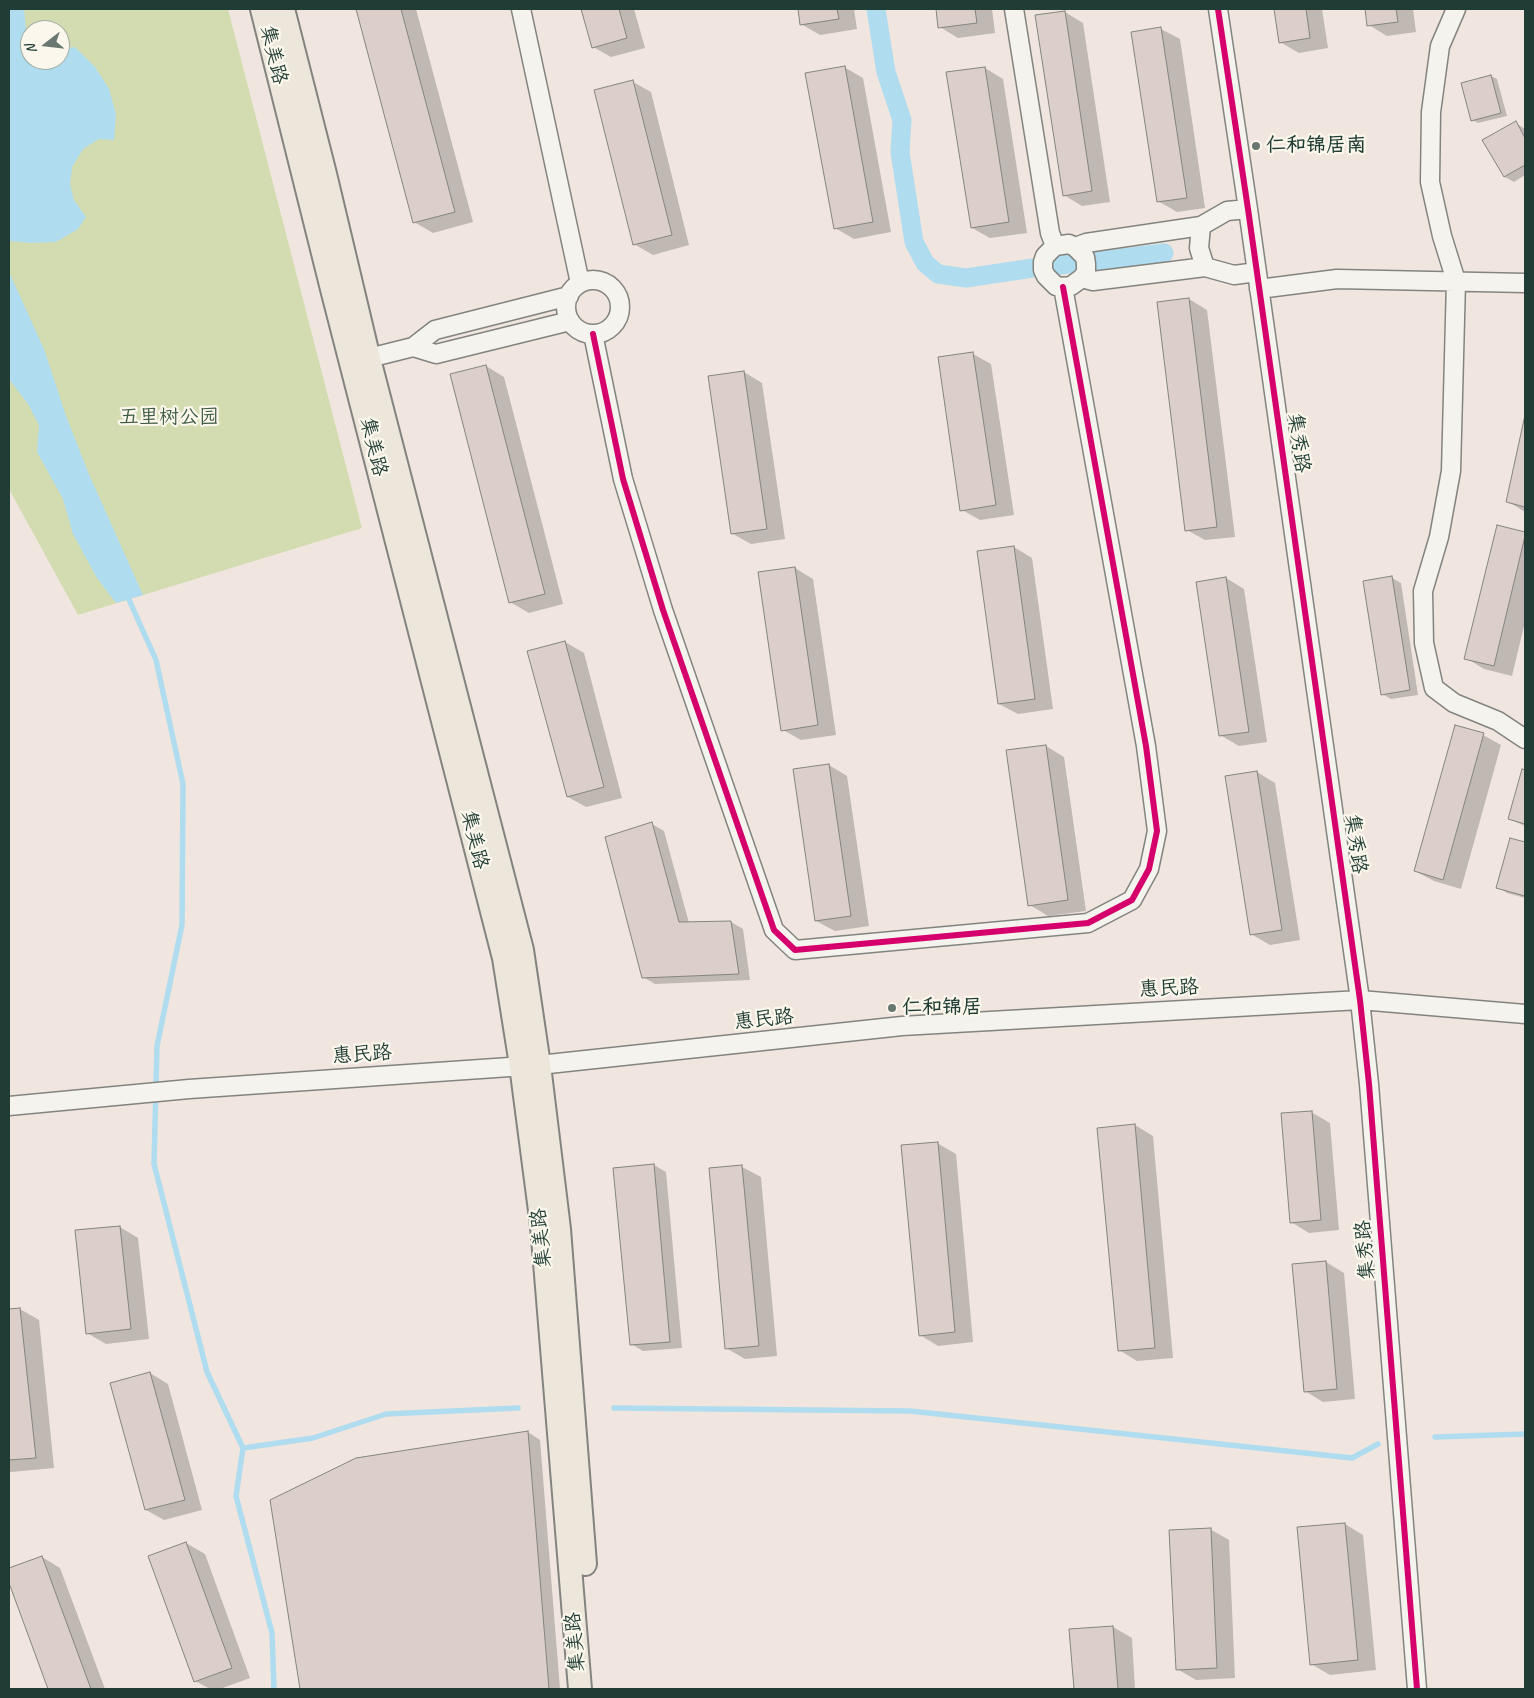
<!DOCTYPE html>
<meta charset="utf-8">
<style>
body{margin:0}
#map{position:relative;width:1534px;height:1698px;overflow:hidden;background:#f1e6df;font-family:Caveat,sans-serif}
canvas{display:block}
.frame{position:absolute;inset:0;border:10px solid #1f3d34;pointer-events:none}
.north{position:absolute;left:20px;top:20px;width:50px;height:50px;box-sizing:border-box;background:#fbf7ec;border:1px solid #a3ada2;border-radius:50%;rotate:254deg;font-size:14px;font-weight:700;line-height:20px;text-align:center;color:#1f3d34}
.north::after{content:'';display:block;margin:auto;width:18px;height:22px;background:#687870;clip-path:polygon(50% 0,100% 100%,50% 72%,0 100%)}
</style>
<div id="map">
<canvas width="1534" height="1698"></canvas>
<div class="frame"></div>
<div class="north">N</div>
</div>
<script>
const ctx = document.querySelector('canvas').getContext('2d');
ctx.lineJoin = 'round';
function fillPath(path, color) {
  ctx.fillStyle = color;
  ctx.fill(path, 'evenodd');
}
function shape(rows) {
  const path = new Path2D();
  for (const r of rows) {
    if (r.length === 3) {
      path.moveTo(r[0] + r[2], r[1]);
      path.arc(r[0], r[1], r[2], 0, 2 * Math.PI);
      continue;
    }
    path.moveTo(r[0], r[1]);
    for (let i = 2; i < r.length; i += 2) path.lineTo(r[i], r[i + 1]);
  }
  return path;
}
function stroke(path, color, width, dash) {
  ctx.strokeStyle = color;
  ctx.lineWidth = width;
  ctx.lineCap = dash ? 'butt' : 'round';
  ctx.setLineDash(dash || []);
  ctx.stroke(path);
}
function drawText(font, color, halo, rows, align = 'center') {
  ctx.font = font + ' Caveat,"LXGW WenKai TC",sans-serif';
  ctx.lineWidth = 4.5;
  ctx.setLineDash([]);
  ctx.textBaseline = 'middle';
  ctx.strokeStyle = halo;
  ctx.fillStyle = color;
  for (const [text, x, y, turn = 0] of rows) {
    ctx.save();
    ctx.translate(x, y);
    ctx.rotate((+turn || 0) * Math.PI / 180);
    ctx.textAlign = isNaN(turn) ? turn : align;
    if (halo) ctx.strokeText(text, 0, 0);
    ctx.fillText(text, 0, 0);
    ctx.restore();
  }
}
fillPath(shape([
 [9,9,228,9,362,528,78,615,9,489],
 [30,30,60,30,60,60,30,60]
]), '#d3dcb1');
fillPath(shape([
 [9,9,24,9,26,31,30,34,30,60,60,60,60,49,75,47,95,67,109,89,116,114,114,140,99,139,83,149,72,167,70,184,74,200,86,217,78,229,56,242,31,243,9,241],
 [9,272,44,349,66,416,88,472,143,595,116,603,97,578,73,534,63,499,37,452,39,425,28,404,9,379]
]), '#afdcee');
fillPath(shape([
 [357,9,416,9,473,222,433,233,414,222],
 [583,9,634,9,645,48,611,57,593,47],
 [799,9,854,9,857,29,820,35,801,24],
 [937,9,992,9,995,33,958,38,940,27],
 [1275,9,1322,9,1328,48,1299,53,1280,42],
 [1366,9,1413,9,1416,32,1387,36,1369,25],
 [1065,12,1083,23,1110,202,1082,206,1064,195],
 [1161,29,1180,39,1205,208,1177,212,1158,201],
 [844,67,863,78,891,232,854,239,835,228],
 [985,68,1003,79,1027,233,990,238,972,228],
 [1491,76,1497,79,1507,116,1478,123,1472,120],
 [633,82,651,92,689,245,653,255,634,244],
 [1516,123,1525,129,1525,175,1514,182,1505,177],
 [1189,299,1207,310,1235,537,1205,540,1187,530],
 [973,354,991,364,1014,515,980,520,962,510],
 [486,366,504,377,563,604,529,613,510,602],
 [744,372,762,383,785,539,751,544,733,534],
 [1525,420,1525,512,1507,501],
 [1498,527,1525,533,1525,622,1512,676,1484,669,1466,658],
 [1014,547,1032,558,1053,709,1018,714,999,704],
 [795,568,813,579,836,735,801,740,783,730],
 [1226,578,1244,589,1267,742,1239,746,1220,735],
 [1392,578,1401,583,1418,695,1391,699,1382,694],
 [565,642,584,653,622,798,586,807,568,797],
 [1483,735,1501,745,1461,889,1434,881,1415,871],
 [1046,746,1064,757,1086,911,1048,916,1030,905],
 [829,765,847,776,869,926,835,931,816,921],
 [1522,771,1525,771,1525,826,1509,819],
 [1257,772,1275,783,1300,940,1270,945,1251,934],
 [652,824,664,831,689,923,731,922,743,929,750,980,655,984,643,977],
 [1511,839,1525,843,1525,898,1507,893,1498,887],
 [1311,1112,1330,1123,1339,1230,1309,1233,1291,1222],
 [1135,1125,1153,1136,1173,1358,1137,1361,1119,1350],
 [937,1143,956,1154,973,1342,938,1346,920,1335],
 [654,1165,666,1172,682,1348,643,1351,631,1344],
 [742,1167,761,1177,777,1356,745,1359,726,1348,710,1169],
 [120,1227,138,1238,149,1339,106,1344,87,1333],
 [1326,1262,1344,1273,1355,1399,1323,1402,1305,1391],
 [20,1309,39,1320,54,1468,11,1472,9,1471,9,1311],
 [150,1373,168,1384,202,1510,164,1520,146,1510],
 [528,1432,540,1440,560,1689,301,1689,271,1501],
 [1345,1524,1363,1535,1376,1670,1330,1675,1311,1664],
 [1210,1529,1229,1540,1235,1678,1196,1680,1177,1669],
 [186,1543,205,1554,250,1678,220,1689,210,1689,195,1681],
 [42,1557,60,1568,105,1689,49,1689,9,1580,9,1569],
 [1113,1627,1132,1638,1135,1689,1075,1689,1070,1630]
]), '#0003');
stroke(shape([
 [126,593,156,660,183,784,182,925,157,1046,154,1164,207,1372,243,1448,236,1496,272,1633,274,1689],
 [614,1408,910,1411,1352,1458,1378,1444],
 [1435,1437,1525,1434],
 [243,1448,313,1438,386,1414,518,1408]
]), '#afdcee', 5.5);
stroke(shape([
 [876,9,886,72,902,120,900,152,914,242,925,263,938,274,966,278,1033,268],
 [1096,261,1164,253],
 [1053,266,1076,263]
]), '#afdcee', 19);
const building = shape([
 [356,9,401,9,455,212,413,223,356,9],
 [581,9,619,9,627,38,592,48,581,9],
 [798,9,837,9,839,19,800,25,798,9],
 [936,9,975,9,977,23,938,28,936,9],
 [1274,9,1306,9,1310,38,1279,43,1274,9],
 [1365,9,1396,9,1398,22,1367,26,1365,9],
 [1065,11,1092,191,1063,196,1035,15,1065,11],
 [1161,27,1187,198,1157,202,1131,32,1161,27],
 [845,66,873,222,834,229,805,73,845,66],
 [985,67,1009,222,971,228,946,72,985,67],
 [1491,75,1501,113,1471,121,1461,83,1491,75],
 [633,80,672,235,633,245,594,90,633,80],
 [1516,121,1525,138,1525,165,1504,177,1482,140,1516,121],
 [1189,298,1217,527,1185,531,1157,302,1189,298],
 [973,352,996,505,960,511,938,357,973,352],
 [486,365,545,594,509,603,450,374,486,365],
 [744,371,767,529,731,534,708,376,744,371],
 [1525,415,1525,507,1506,502,1525,415],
 [1497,525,1525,532,1525,536,1494,666,1464,659,1497,525],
 [1014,546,1035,699,998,704,977,551,1014,546],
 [795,567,818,725,781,731,758,572,795,567],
 [1392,576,1410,690,1381,695,1363,581,1392,576],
 [1226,577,1249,732,1219,736,1196,582,1226,577],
 [565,641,604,787,567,797,527,651,565,641],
 [1455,725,1484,733,1443,880,1414,871,1455,725],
 [1046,745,1068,900,1028,906,1006,750,1046,745],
 [829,764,851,916,815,921,793,769,829,764],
 [1522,769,1525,770,1525,824,1508,819,1522,769],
 [1257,771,1282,930,1250,935,1225,776,1257,771],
 [652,822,679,922,731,921,739,974,642,978,605,837,652,822],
 [1510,838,1525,842,1525,896,1496,888,1510,838],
 [1312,1111,1321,1220,1290,1223,1281,1113,1312,1111],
 [1135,1124,1155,1348,1118,1351,1097,1128,1135,1124],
 [938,1142,955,1332,919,1336,901,1145,938,1142],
 [654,1164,670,1342,630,1345,613,1168,654,1164],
 [742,1165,759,1346,725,1349,709,1168,742,1165],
 [120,1226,131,1329,86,1334,75,1230,120,1226],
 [1326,1261,1337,1389,1304,1392,1292,1264,1326,1261],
 [20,1308,36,1458,9,1460,9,1309,20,1308],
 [150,1372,185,1500,145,1510,110,1383,150,1372],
 [528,1431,549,1689,300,1689,270,1500,356,1458,528,1431],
 [1345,1523,1358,1660,1310,1665,1297,1527,1345,1523],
 [1211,1528,1217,1668,1176,1670,1169,1530,1211,1528],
 [186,1542,232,1668,194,1682,148,1556,186,1542],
 [42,1556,91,1689,48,1689,9,1583,9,1568,42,1556],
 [1113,1626,1118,1689,1074,1689,1069,1629,1113,1626]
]);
fillPath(building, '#dccec8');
stroke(building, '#83847f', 1);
const minor = shape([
 [521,9,580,283],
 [1014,9,1050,233,1055,246],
 [1218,9,1248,209,1360,1000,1369,1084,1417,1689],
 [1456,9,1440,46,1431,112,1430,182,1442,236,1456,281,1451,471,1439,537,1423,591,1424,643,1434,688,1454,703,1498,721,1525,739],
 [1248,209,1227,211,1201,226,1199,248,1205,267,1234,275,1257,272],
 [1075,247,1085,257,1086,264,1086,272,1082,278,1071,286,1063,287,1056,286,1046,276,1043,270,1043,262,1045,256,1055,246,1069,244,1075,247,1086,243,1201,226],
 [1082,278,1093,281,1205,267],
 [593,307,27],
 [1259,289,1337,279,1525,283],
 [593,334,623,479,663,610,774,930,795,950,1088,923,1132,900,1149,869,1157,831,1146,746,1063,287],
 [413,347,436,354,570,321],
 [357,361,413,347,435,330,569,296],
 [9,1106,189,1089,539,1065,902,1026,1360,1000,1525,1014]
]);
const major = shape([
 [262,9,332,289,504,958,521,1065,542,1226,580,1689],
 [283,9,325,174,369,359,522,950,539,1065,559,1229,585,1564]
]);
stroke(minor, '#83847f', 21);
stroke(major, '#83847f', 26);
stroke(minor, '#f5f3ee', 18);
stroke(major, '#ece6db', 22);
stroke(shape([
 [1218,9,1248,209,1360,1000,1369,1084,1417,1689],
 [593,334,623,479,663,610,774,930,795,950,1088,923,1132,900,1149,869,1157,831,1146,746,1063,287]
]), '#d6006c', 6);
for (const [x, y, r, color] of [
 [1256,146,5,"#687870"],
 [892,1008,5,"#687870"]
]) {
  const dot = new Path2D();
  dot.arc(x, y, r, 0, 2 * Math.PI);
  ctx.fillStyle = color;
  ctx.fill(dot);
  stroke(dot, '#fbf7ec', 2);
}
drawText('20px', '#1f3d34', '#fbf7ec', [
 ["集美路",273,55,76],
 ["集秀路",1298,443,82],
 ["集美路",373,447,76],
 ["集美路",474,840,76],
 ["集秀路",1355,844,82],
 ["惠民路",1169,989,-3],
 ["惠民路",764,1020,-6],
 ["惠民路",362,1055,-4],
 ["集美路",542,1238,-96],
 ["集秀路",1366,1250,-95],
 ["集美路",576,1642,-95]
]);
drawText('bold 20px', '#1f3d34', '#fbf7ec', [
 ["仁和锦居南",1266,146],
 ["仁和锦居",902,1008]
], 'left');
drawText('20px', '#3e5b45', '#fbf7ec', [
 ["五里树公园",169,418]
]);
</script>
